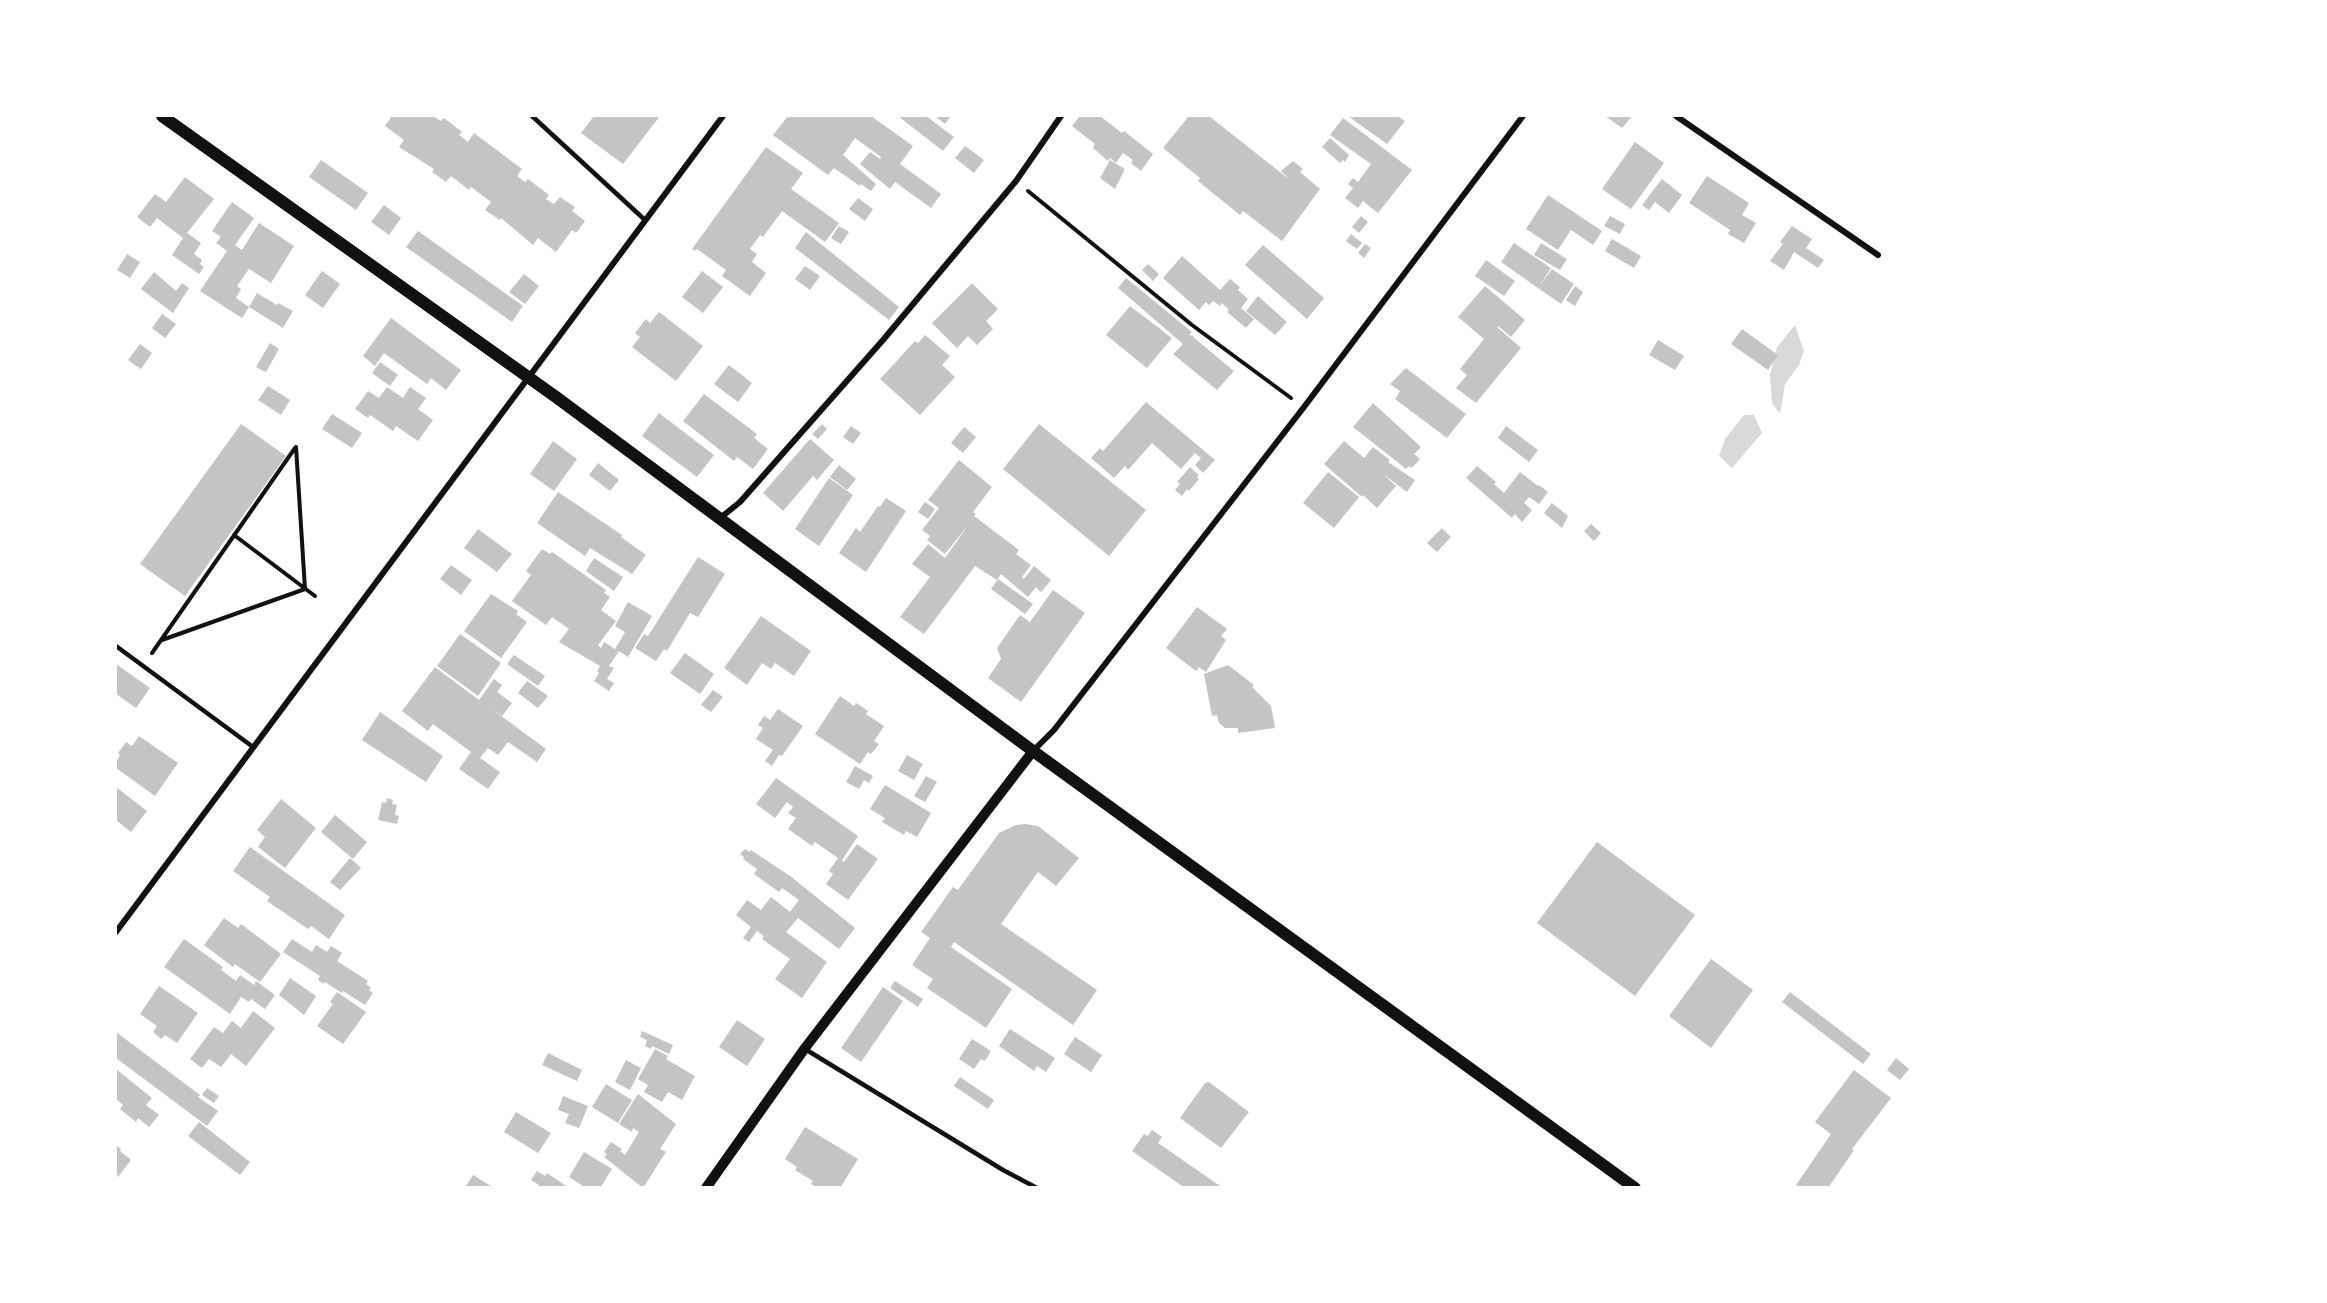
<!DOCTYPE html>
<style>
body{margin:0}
#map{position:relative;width:2327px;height:1303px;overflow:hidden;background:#fff;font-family:Inter,sans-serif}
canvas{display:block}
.frame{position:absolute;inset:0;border:117px solid #fff;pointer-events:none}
</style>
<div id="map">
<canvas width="2327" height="1303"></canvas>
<div class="frame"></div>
</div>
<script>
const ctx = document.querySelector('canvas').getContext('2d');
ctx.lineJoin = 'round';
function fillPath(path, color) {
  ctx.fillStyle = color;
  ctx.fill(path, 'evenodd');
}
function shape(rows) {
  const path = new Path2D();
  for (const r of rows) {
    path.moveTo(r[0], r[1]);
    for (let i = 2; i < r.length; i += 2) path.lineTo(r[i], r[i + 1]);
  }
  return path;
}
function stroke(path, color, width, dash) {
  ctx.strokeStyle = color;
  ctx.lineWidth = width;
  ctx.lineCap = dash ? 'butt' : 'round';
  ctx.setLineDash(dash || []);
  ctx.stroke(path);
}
fillPath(shape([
 [1795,325,1804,351,1799,365,1785,384,1780,414,1772,403,1770,375,1777,347],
 [1744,415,1754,415,1762,433,1732,468,1719,456,1725,439]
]), '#d9d9d9');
fillPath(shape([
 [392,116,433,116,441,121,444,118,462,132,459,135,468,142,474,133,522,169,517,176,525,182,528,179,549,195,546,199,554,204,560,197,575,207,572,211,585,221,576,233,572,230,556,252,538,238,533,245,501,218,500,220,485,210,491,202,471,187,469,190,451,176,446,182,432,172,434,169,399,147,404,140,385,126],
 [594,116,660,116,623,164,581,133],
 [788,116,871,116,913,146,900,164,941,194,931,208,895,182,890,189,860,164,870,152,880,159,881,157,855,138,843,155,876,184,871,191,861,184,860,186,834,168,828,175,773,135],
 [898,116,926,116,954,137,943,151],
 [935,116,951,116,945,124],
 [1080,116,1100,116,1122,133,1124,131,1153,154,1141,171,1131,163,1133,160,1123,153,1116,163,1110,158,1108,161,1093,148,1095,144,1072,126],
 [1189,116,1209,116,1290,180,1281,171,1293,161,1303,169,1300,172,1320,189,1282,241,1243,211,1240,215,1198,181,1200,178,1163,148],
 [1348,116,1397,116,1405,121,1387,144],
 [1605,116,1632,116,1622,128],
 [1343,118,1412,170,1378,213,1363,201,1358,208,1345,198,1353,188,1348,184,1353,178,1358,182,1371,164,1330,135],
 [1330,138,1349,155,1345,162,1343,160,1340,163,1322,147],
 [1635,142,1664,163,1631,209,1602,189],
 [965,146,984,160,974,173,955,158],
 [766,147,803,173,791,189,839,223,825,242,782,211,763,237,760,235,750,249,757,254,752,262,766,273,750,296,722,276,726,270,697,249,695,251,692,249],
 [321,160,368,193,356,210,309,177],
 [1110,160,1125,169,1115,189,1100,178],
 [1707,176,1749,203,1742,215,1756,223,1744,243,1728,234,1730,230,1689,203],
 [185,177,214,199,187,233,201,243,194,254,202,260,200,264,204,267,199,274,172,255,183,238,157,218,150,227,137,217,155,194,166,202],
 [1662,179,1682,195,1669,213,1655,202,1649,210,1642,205],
 [1548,195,1602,231,1593,245,1571,230,1558,250,1526,229],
 [858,198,873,209,865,221,849,209],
 [232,202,254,218,235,245,242,250,259,223,294,246,271,283,249,269,237,286,241,289,236,298,249,307,242,318,200,291,227,251,216,243,221,237,212,231],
 [384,205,401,218,389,235,371,222],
 [1361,216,1368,222,1359,233,1352,227],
 [1610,216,1625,224,1620,234,1604,226],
 [839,226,849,232,841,244,831,238],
 [1792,226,1812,239,1806,248,1824,260,1818,268,1794,252,1784,270,1770,261,1783,244,1780,242],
 [418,231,523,306,512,322,406,247],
 [806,232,899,307,889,320,795,248],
 [1351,234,1362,243,1357,249,1346,241],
 [1612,239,1641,256,1634,268,1605,251],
 [1514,243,1551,268,1538,288,1501,262],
 [1541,243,1567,259,1560,270,1534,255],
 [1365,244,1371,248,1364,258,1358,253],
 [1263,245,1324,298,1307,319,1245,265],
 [127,254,140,262,130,278,117,270],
 [1182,256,1220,290,1230,279,1240,287,1238,290,1248,299,1241,308,1254,319,1246,328,1227,312,1229,310,1222,303,1220,306,1213,301,1209,305,1206,302,1199,310,1163,278],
 [1486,260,1515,281,1504,296,1475,276],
 [1148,264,1159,274,1153,281,1142,270],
 [805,266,820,276,810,290,795,279],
 [1552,269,1574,284,1561,304,1538,288],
 [322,271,340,284,323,308,305,295],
 [702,271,723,287,703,313,682,297],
 [154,272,176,291,182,283,189,288,173,313,141,289],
 [524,274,539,286,525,304,509,292],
 [1126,278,1192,332,1189,335,1194,336,1193,337,1234,371,1217,390,1173,354,1183,344,1118,288],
 [972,283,998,309,986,321,993,329,977,345,968,336,957,348,932,323],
 [1485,286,1525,320,1511,337,1498,326,1497,327,1521,348,1476,403,1456,388,1467,375,1460,369,1484,339,1458,317],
 [1575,286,1583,292,1575,306,1566,300],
 [257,293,277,305,278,303,293,311,283,328,249,307],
 [1258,296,1287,322,1275,335,1246,311],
 [1130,306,1172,338,1147,368,1106,335],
 [659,312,703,346,676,381,632,347,640,337,635,333,646,319,650,323],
 [162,314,176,324,165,338,152,328],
 [391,318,461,370,446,390,431,378,427,384,384,353,375,366,363,356],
 [1742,329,1778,355,1768,370,1731,344],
 [925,335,950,356,942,365,955,377,920,415,880,379,915,341,918,343],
 [1658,340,1684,356,1675,370,1649,355],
 [270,343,279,349,266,372,256,367],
 [140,344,152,353,141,369,128,360],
 [380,362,398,375,390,386,372,373],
 [729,365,752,383,738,402,714,384],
 [1406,368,1466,414,1447,438,1395,399,1400,391,1390,384],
 [268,386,290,400,281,415,258,400],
 [387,387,403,398,410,387,426,398,418,409,433,420,418,441,396,426,393,431,370,415,368,418,355,409,368,391,379,398],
 [704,394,757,434,754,438,768,449,753,469,737,457,734,461,683,421],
 [1146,402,1215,460,1203,473,1195,465,1201,458,1195,453,1181,469,1152,443,1128,470,1125,466,1114,478,1091,458,1100,448,1103,451],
 [1373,403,1421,447,1414,454,1420,459,1412,468,1409,466,1406,469,1353,427],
 [659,413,714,455,697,477,642,436],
 [332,414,362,433,352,448,322,429],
 [241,424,286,456,185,596,140,564],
 [822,424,827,429,818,439,812,434],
 [1039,424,1146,510,1109,556,1003,469],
 [851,426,861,433,853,444,843,437],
 [1506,426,1538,450,1529,462,1498,438],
 [964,427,976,437,963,453,951,443],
 [810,439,834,460,817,480,813,476,783,511,763,493],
 [553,441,577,459,554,491,530,474],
 [1344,441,1364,458,1373,447,1390,460,1388,462,1415,480,1407,492,1383,474,1396,486,1377,508,1363,495,1362,497,1324,464],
 [959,460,992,487,973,512,976,514,974,516,1019,550,1016,554,1031,565,1022,577,1024,579,1034,566,1051,580,1041,592,1036,587,1028,597,1001,574,997,580,975,566,924,634,900,617,930,577,912,564,928,544,945,558,969,524,945,554,927,540,930,536,922,530,939,508,928,500],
 [598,463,619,480,610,491,589,475],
 [839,465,856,479,847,490,830,477],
 [1477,466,1496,482,1494,484,1504,493,1520,472,1538,486,1539,485,1548,492,1539,504,1529,497,1524,503,1532,510,1522,522,1515,514,1512,518,1466,478],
 [1190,467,1199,475,1197,477,1199,479,1189,491,1187,489,1182,496,1175,490,1180,484,1177,482],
 [1328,472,1359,497,1334,528,1303,503],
 [829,478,853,495,819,546,795,529],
 [558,492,622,535,621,537,646,555,632,574,590,548,585,556,537,523],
 [886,498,906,511,866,572,839,553,856,528,860,532,878,506,880,507],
 [925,502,935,509,928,519,918,512],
 [1552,503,1568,516,1562,528,1544,513],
 [1591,524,1601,533,1594,541,1584,531],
 [1442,528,1451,537,1437,552,1427,543],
 [478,529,512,554,497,572,464,548],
 [542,549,550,554,552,552,606,590,604,593,610,597,601,610,616,621,598,645,601,648,604,642,615,649,620,641,625,632,615,626,628,602,652,616,628,657,619,651,609,666,614,668,607,679,614,683,609,691,594,681,599,673,597,671,600,666,559,642,569,629,552,617,546,625,512,601,531,575,526,571],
 [698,557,725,574,698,617,690,613,667,651,664,649,656,661,635,648,644,634,648,636],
 [594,558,623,577,614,591,586,571],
 [451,565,472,580,461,595,440,579],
 [998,579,1033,604,1025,614,991,589],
 [1053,590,1085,613,1021,702,988,678,1001,659,997,648,1020,615,1030,622],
 [491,594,518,611,516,614,527,622,501,658,464,631],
 [1197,607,1227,629,1221,636,1226,640,1206,672,1199,667,1196,671,1166,648],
 [761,616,811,651,794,676,775,663,771,669,762,663,747,685,724,668],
 [460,634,501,663,478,696,437,666],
 [685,653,714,674,700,694,670,673],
 [514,655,545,676,538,686,507,664],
 [116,664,150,688,136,708,116,694],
 [1228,665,1254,685,1252,687,1271,706,1275,728,1238,733,1238,728,1225,728,1219,723,1217,715,1212,716,1204,674],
 [435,667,479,700,494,679,502,685,497,692,512,703,502,716,489,707,546,749,537,762,508,742,498,755,488,748,480,758,500,772,488,789,459,769,471,752,433,724,428,731,402,711],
 [527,681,548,696,538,708,518,693],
 [713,690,723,697,711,712,701,705],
 [840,696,854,706,856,703,868,711,866,714,884,726,874,741,879,744,871,754,868,752,860,764,815,734],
 [778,709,803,726,782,756,779,755,772,766,765,761,773,750,756,739,763,728,758,725,764,716,770,720],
 [380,712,443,756,426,782,362,740],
 [139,736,178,763,155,796,116,768,116,762,120,755,118,753,126,742,132,746],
 [907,755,923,764,914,780,898,771],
 [855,766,873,776,869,783,864,780,859,789,846,782],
 [926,776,937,782,925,802,914,796],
 [776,778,858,836,842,860,844,862,857,844,878,859,848,900,826,884,833,874,829,871,838,858,815,842,812,846,788,829,796,818,788,813,793,807,787,802,775,818,756,804],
 [885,785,931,813,917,837,906,831,904,835,882,822,885,818,870,809],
 [116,787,147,811,131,832,116,820],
 [387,798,393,800,392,804,397,805,395,815,399,816,397,824,378,820,382,802,386,803],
 [281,799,316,828,285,868,258,847,265,837,257,830],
 [335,815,367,842,353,859,321,832],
 [1026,824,1038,826,1079,858,1056,886,1038,872,1001,924,1097,990,1073,1025,954,942,951,947,1012,989,986,1028,927,988,933,979,912,965,930,938,921,932,953,887,958,890,999,833,1016,825],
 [1597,842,1695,915,1635,996,1537,923],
 [250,847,345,915,329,939,311,926,308,929,267,901,270,897,233,871],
 [745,849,750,852,751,850,790,876,855,928,839,949,798,918,786,932,827,962,802,998,775,979,790,959,762,939,764,936,757,931,749,942,743,938,751,927,736,915,747,900,761,910,771,897,790,912,799,900,782,888,779,892,754,874,757,869,743,859,744,857,740,854],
 [350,858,361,868,340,890,330,882],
 [224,918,238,928,241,924,281,954,260,982,235,964,233,967,204,945],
 [184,939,223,967,221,970,236,981,240,975,254,985,256,981,275,995,265,1009,251,999,249,1002,241,997,230,1014,164,967],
 [292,939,312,952,316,945,327,952,331,946,342,953,337,961,368,981,366,984,371,988,369,990,373,993,365,1005,343,991,342,993,325,982,324,984,318,980,320,976,283,952],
 [1711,959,1753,990,1711,1048,1669,1016],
 [290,978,316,996,304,1015,279,995],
 [895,981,923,999,918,1007,890,988],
 [159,986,198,1013,177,1043,165,1035,161,1039,153,1032,157,1026,140,1014],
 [883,987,903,1001,861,1062,841,1048],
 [337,992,366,1012,343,1044,317,1026,333,1004,330,1002],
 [1790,992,1871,1054,1863,1064,1782,1002],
 [253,1011,275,1028,246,1066,231,1054,221,1067,209,1059,202,1068,190,1059,214,1027,223,1033,232,1021,241,1028],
 [737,1020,765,1039,747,1066,719,1047],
 [1010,1029,1055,1058,1046,1072,1037,1066,1034,1071,999,1046],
 [642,1031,673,1045,669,1054,652,1046,651,1049,645,1046,647,1040,640,1037],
 [116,1032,200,1095,198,1097,218,1111,207,1126,116,1058],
 [1075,1037,1102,1055,1091,1072,1064,1054],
 [972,1039,991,1051,985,1061,981,1059,974,1069,959,1059],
 [655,1049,668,1056,666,1059,695,1076,682,1100,668,1092,662,1102,644,1092,648,1085,638,1079],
 [548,1053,582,1070,577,1081,542,1065],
 [1896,1058,1909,1069,1900,1080,1887,1070],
 [626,1060,641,1068,630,1090,615,1082],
 [116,1069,152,1098,146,1105,159,1115,149,1127,138,1118,136,1122,120,1109,123,1105,116,1099],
 [1854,1070,1891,1098,1852,1149,1854,1150,1828,1188,1799,1188,1796,1185,1831,1134,1815,1122],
 [960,1077,994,1100,988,1109,954,1086],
 [1209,1082,1249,1112,1221,1148,1180,1118,1205,1083],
 [606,1084,632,1100,618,1123,592,1107],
 [207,1088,219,1096,214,1103,202,1095],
 [638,1094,676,1124,660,1149,666,1152,643,1188,604,1157,607,1154,604,1152,611,1142,622,1149,620,1151,625,1155,639,1132,633,1128,632,1132,619,1124],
 [563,1096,588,1106,579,1128,565,1123,569,1114,558,1110],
 [516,1112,551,1133,538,1153,504,1132],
 [199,1122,250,1162,240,1175,188,1136],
 [805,1127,858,1159,840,1188,818,1188,811,1184,813,1181,795,1170,797,1167,785,1159],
 [1152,1130,1162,1137,1158,1143,1223,1188,1185,1188,1132,1151,1144,1134,1148,1136],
 [116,1145,121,1149,120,1151,131,1160,118,1177,116,1175],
 [584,1152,612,1169,600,1188,586,1188,569,1177],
 [537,1171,545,1176,547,1173,569,1188,537,1188,539,1185,531,1180],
 [473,1175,494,1188,468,1188,466,1186]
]), '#c4c4c4');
stroke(shape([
 [1028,191,1192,325,1291,398],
 [234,535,315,596],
 [162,640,305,589,296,447],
 [152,653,295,448]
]), '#111', 4);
stroke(shape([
 [532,116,645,220],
 [116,646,253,747],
 [805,1049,1003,1170,1037,1188]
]), '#111', 4.5);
stroke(shape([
 [1676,116,1878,255],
 [719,519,740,502,883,340,1016,181,1061,116],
 [1033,751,1054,730,1304,407,1523,116],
 [116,932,723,116]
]), '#111', 6);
stroke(shape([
 [706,1188,805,1048,1033,751]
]), '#111', 10);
stroke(shape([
 [162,116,556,397,1033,751,1635,1188]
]), '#111', 12);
</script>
